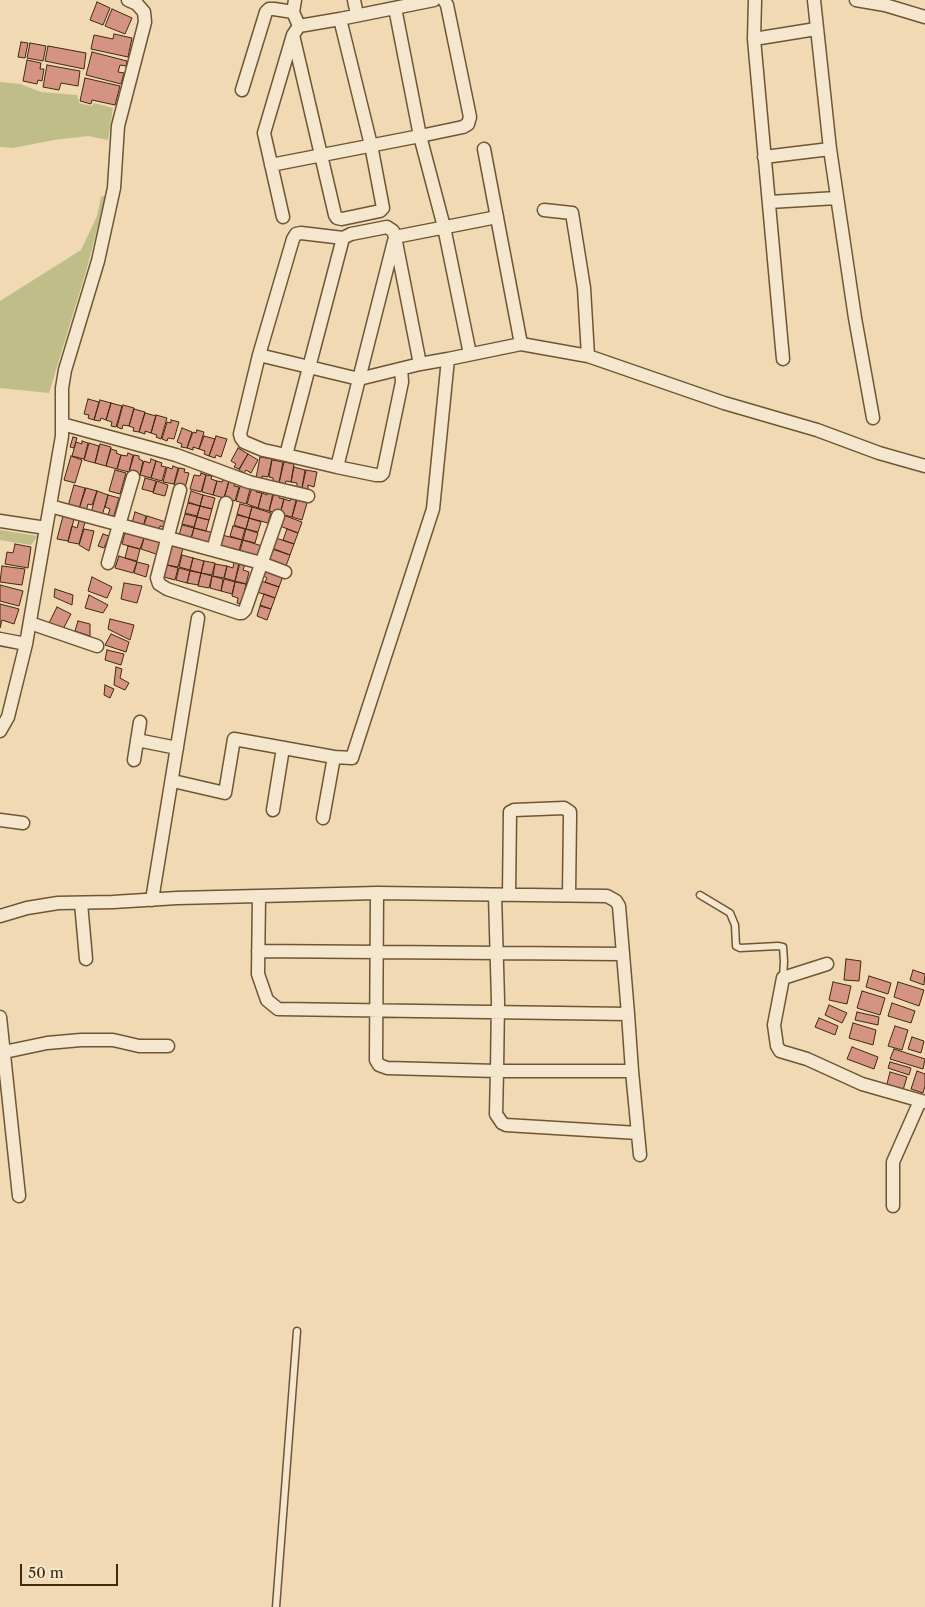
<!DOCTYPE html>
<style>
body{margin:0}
#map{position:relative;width:925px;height:1607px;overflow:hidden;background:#f0d9b3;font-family:"Libre Caslon Text",serif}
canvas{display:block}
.scale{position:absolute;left:20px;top:1564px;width:98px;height:22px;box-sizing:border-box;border:2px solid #402a0d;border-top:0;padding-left:6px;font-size:15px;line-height:18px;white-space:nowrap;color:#402a0d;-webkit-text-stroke:4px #f5e6ce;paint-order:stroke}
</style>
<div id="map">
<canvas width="925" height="1607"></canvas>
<div class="scale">50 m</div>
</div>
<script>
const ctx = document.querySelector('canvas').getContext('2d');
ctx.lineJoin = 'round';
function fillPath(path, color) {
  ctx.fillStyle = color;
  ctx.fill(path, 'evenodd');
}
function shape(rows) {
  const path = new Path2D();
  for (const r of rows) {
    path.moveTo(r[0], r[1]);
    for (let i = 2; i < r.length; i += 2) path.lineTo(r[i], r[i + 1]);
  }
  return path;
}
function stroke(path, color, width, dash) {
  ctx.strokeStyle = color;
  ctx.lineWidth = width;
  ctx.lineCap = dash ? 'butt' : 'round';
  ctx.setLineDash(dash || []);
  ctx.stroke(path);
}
fillPath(shape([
 [0,82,20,84,41,92,77,95,79,103,92,106,94,103,113,108,108,140,88,136,54,140,13,148,0,147],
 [106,195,87,268,49,393,0,388,0,301,81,250,97,216,101,197],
 [0,530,38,536,31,545,12,542,0,540]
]), '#c0be88');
const building = shape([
 [97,2,110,8,103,25,90,20,97,2],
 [112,9,132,18,125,34,105,26,112,9],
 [114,34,132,38,128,57,91,49,94,35,113,39,114,34],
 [21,42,28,43,25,58,18,57,21,42],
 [30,43,46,46,43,61,27,58,30,43],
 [48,46,86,53,84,69,45,61,48,46],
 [92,52,127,61,126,66,120,65,118,72,124,73,121,84,86,75,92,52],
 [27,60,41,63,40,69,44,69,42,81,38,80,37,84,23,81,27,60],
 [47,65,80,71,78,86,61,83,59,90,43,87,47,65],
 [85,78,120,86,115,105,92,100,91,104,80,101,85,78],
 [88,399,99,402,94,420,88,418,89,415,84,414,88,399],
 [100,400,111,403,106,420,101,418,100,421,94,420,100,400],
 [111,403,122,406,116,427,111,426,112,422,106,420,111,403],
 [123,405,134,408,129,426,123,425,122,429,117,427,123,405],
 [134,409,145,412,139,432,133,431,134,428,129,426,134,409],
 [145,413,156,416,151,433,145,431,145,434,139,432,145,413],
 [156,415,167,418,161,439,156,437,157,435,151,433,156,415],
 [171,420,179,422,174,439,168,438,167,441,162,439,167,422,171,423,171,420],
 [182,428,192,432,187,448,181,447,182,444,177,442,182,428],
 [197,430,204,432,199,449,193,447,193,450,187,448,193,432,196,433,197,430],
 [204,436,215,439,209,456,204,454,205,451,199,449,204,436],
 [216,436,227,439,221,457,216,455,215,458,209,456,216,436],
 [73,437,77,438,74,448,70,447,73,437],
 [82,441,88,443,84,459,72,456,76,442,82,444,82,441],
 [89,443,99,446,95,463,84,460,89,443],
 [100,444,111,447,106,466,95,463,100,444],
 [238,448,248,454,239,469,234,467,236,464,231,461,238,448],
 [111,449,117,451,116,453,121,455,117,469,106,466,111,449],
 [128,453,133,455,129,472,117,469,121,455,127,456,128,453],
 [248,454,258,460,251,473,246,470,244,473,239,470,248,454],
 [134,455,139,456,139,459,143,461,140,475,129,472,134,455],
 [71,456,82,460,75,483,64,480,71,456],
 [260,457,272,459,268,477,262,476,262,479,256,478,260,457],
 [151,459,156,461,151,478,140,475,144,461,150,463,151,459],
 [272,460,283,462,279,483,273,481,273,478,269,477,272,460],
 [156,461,162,463,161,466,166,467,162,481,151,478,156,461],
 [284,462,294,464,291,482,286,481,285,484,279,483,284,462],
 [173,466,178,468,174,484,163,482,167,467,172,469,173,466],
 [294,467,305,470,302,488,297,487,297,483,291,482,294,467],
 [179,468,185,469,184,472,189,473,185,488,174,485,179,468],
 [115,470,126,473,120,494,109,491,115,470],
 [306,470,317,472,314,487,308,485,308,489,302,488,306,470],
 [201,473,206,475,201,492,190,489,194,475,200,476,201,473],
 [206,475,212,476,211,479,217,481,213,495,202,492,206,475],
 [145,478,156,481,153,492,142,489,145,478],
 [223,480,229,481,224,498,213,495,217,481,222,482,223,480],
 [157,481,168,485,165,496,153,493,157,481],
 [229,481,235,483,234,486,239,487,235,501,224,498,229,481],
 [241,483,251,486,246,504,236,501,241,483],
 [74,485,85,488,79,509,68,506,74,485],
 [252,487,257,488,256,492,262,493,258,508,247,504,252,487],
 [86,488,97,491,92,505,88,504,86,511,79,509,86,488],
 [97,491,108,495,102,516,91,513,97,491],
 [191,491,203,495,200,506,188,502,191,491],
 [268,492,273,493,269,511,258,508,262,493,267,495,268,492],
 [274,493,280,495,279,498,284,499,280,514,269,511,274,493],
 [108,495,119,498,113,519,107,518,110,509,105,507,108,495],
 [203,495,215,498,212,509,200,506,203,495],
 [291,498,296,500,292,517,280,514,284,499,290,501,291,498],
 [297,500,307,503,302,520,292,517,297,500],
 [188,503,200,506,197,516,185,513,188,503],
 [240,504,252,507,249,518,237,514,240,504],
 [200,506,212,509,209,520,197,517,200,506],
 [252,507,271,513,268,523,249,518,252,507],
 [135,512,146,516,143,527,132,523,135,512],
 [185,514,197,517,194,527,182,524,185,514],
 [237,515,249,518,246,529,234,525,237,515],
 [283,515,302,522,298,533,280,526,283,515],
 [63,516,74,519,68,541,57,539,63,516],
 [147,516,166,522,164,527,160,526,159,531,143,527,147,516],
 [197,517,209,520,206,531,194,528,197,517],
 [249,518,261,522,258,532,246,529,249,518],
 [79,521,85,522,79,544,68,542,72,526,77,528,79,521],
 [182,525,194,528,191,538,179,535,182,525],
 [233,526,245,529,242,540,230,536,233,526],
 [194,528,214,533,211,544,191,539,194,528],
 [84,529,94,531,89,551,79,545,84,529],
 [246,529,258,533,255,543,243,540,246,529],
 [287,529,298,533,294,544,283,540,287,529],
 [125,532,144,538,140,549,122,544,125,532],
 [103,534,109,536,104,548,98,546,103,534],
 [222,535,242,540,239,551,219,545,222,535],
 [144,538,163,543,159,555,141,549,144,538],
 [276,538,294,544,290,555,272,548,276,538],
 [243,540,262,546,259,557,240,551,243,540],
 [15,544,31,547,28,568,5,564,7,552,13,553,15,544],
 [172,545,183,548,178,567,167,565,172,545],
 [128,546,140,549,137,561,125,558,128,546],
 [272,549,290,555,286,566,268,560,272,549],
 [182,555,193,558,190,570,179,567,182,555],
 [119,556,137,562,133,573,115,568,119,556],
 [193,558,204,561,201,573,190,570,193,558],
 [204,561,215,563,212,575,201,573,204,561],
 [234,561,239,563,235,581,224,578,227,566,233,568,234,561],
 [137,562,149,565,146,577,134,573,137,562],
 [240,563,245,564,243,570,249,572,246,584,235,581,240,563],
 [215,564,227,566,224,578,213,576,215,564],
 [167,565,178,568,175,580,164,577,167,565],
 [2,566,25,569,22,585,0,582,2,566],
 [179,568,190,571,187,583,176,580,179,568],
 [266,570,283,576,279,587,265,582,267,578,264,576,266,570],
 [190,571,201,573,198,585,187,583,190,571],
 [201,573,212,576,209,588,198,586,201,573],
 [212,576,223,579,221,591,210,588,212,576],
 [92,577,112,587,107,598,88,591,92,577],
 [224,579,235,582,232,594,221,591,224,579],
 [261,581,279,587,275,598,257,592,261,581],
 [235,582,246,584,242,604,237,603,238,598,232,596,235,582],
 [124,583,142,586,137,603,121,599,124,583],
 [0,585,23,591,19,606,0,601,0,585],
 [55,589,73,595,72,605,54,597,55,589],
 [264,594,275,598,271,609,260,605,264,594],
 [89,595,108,605,103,613,85,608,89,595],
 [0,604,19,609,14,624,2,620,0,628,0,604],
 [260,606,271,609,267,620,257,616,260,606],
 [57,607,71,614,62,631,49,623,57,607],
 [110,619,134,625,130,640,108,629,110,619],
 [78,621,90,624,90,636,75,631,78,621],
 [111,634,129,642,126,652,105,645,111,634],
 [107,650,124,654,121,665,105,660,107,650],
 [116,667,122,669,120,678,129,683,125,690,114,685,116,667],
 [105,685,114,689,110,698,104,695,105,685],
 [846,959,861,961,859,981,844,980,846,959],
 [913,970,925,974,924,985,910,980,913,970],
 [869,976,891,983,888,994,866,987,869,976],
 [833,982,851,986,847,1004,829,1000,833,982],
 [898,982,924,990,919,1006,894,997,898,982],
 [862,991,885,998,880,1015,857,1008,862,991],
 [892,1003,915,1011,911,1023,888,1016,892,1003],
 [829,1005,847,1013,842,1023,825,1015,829,1005],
 [857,1012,879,1017,878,1025,855,1020,857,1012],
 [819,1018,838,1026,835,1035,815,1027,819,1018],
 [853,1023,876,1030,873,1045,849,1038,853,1023],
 [895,1026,908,1030,902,1050,888,1046,895,1026],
 [912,1037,924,1041,921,1053,908,1049,912,1037],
 [852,1047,878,1057,874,1069,847,1059,852,1047],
 [894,1049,925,1059,923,1069,890,1059,894,1049],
 [890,1062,911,1068,909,1075,888,1068,890,1062],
 [917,1071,925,1074,925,1086,923,1093,911,1089,917,1071],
 [890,1072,907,1077,903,1090,887,1084,890,1072]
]);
fillPath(building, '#d59483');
stroke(building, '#402a0d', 1);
const service = shape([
 [700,895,730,913,735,925,736,946,740,948,778,946,783,947,784,961,783,978],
 [276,1607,297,1331]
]);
const minor = shape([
 [354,0,357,15],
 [444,0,447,5,470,117,468,124,463,127,420,136,444,227,470,354],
 [755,0,754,39,783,359],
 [814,0,830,149,855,318,873,418],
 [856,0,885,5,925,17],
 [293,12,295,0],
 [340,19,434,0],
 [754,39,816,29],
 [242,90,266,12,269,9,274,9,293,12,299,26],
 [484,149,521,344],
 [764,157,830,149],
 [271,165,420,136,395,8],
 [769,202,837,198],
 [544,210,572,213,584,288,588,356],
 [283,217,264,133,293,35,299,26,340,19,371,145,383,208,380,211,342,219,337,218,335,215,293,35],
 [343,238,286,455,263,450,244,442,241,438,240,434,259,355,293,239,296,234,301,233,343,238,351,234,387,227,393,231,395,237,497,217],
 [259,355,359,379,394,241],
 [448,359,521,344,588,356,724,403,817,430,879,453,925,466],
 [62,424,176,455,249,482,308,496],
 [286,455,337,467,359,379,420,364,395,237],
 [337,467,376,475,381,475,383,473,402,382,401,369],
 [180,490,157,578,159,584,167,589,239,613,242,613,245,610,278,516],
 [50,506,261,563,285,572],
 [0,521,46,528],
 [213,550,226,503],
 [108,563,133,477],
 [30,623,97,646],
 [0,639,26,644],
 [0,731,8,717,26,644,62,436,62,388,65,370,98,261,114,188,118,126,145,22,144,12,137,4,128,0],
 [137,740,177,748],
 [134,760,140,722],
 [173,781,225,793,234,739,334,757,352,758,433,509,448,359,420,364],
 [273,810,283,748],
 [323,818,334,757],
 [0,820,23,823],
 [377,893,376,1060,379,1065,387,1068,497,1071,498,1001,495,895],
 [509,895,510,812,514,810,564,808,570,812,570,817,569,895],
 [259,896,258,974,267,1000,278,1009,628,1014,623,954],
 [152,900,198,618],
 [81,903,86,959],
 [0,916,27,908,58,903,113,902,177,898,259,896,377,893,607,896,616,901,619,906,623,954,258,951],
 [827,964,783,978,774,1025,777,1046,780,1051,807,1059,862,1084,925,1102],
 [628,1014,632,1071,497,1071,496,1114,502,1123,506,1125,638,1133],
 [0,1017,19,1196],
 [0,1053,47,1043,81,1040,113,1040,139,1046,168,1046],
 [632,1071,640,1155],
 [893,1206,893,1162,920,1101]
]);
stroke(service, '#6c5636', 9);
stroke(minor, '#6c5636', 15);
stroke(service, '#f5e6ce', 6);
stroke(minor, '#f5e6ce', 12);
</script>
